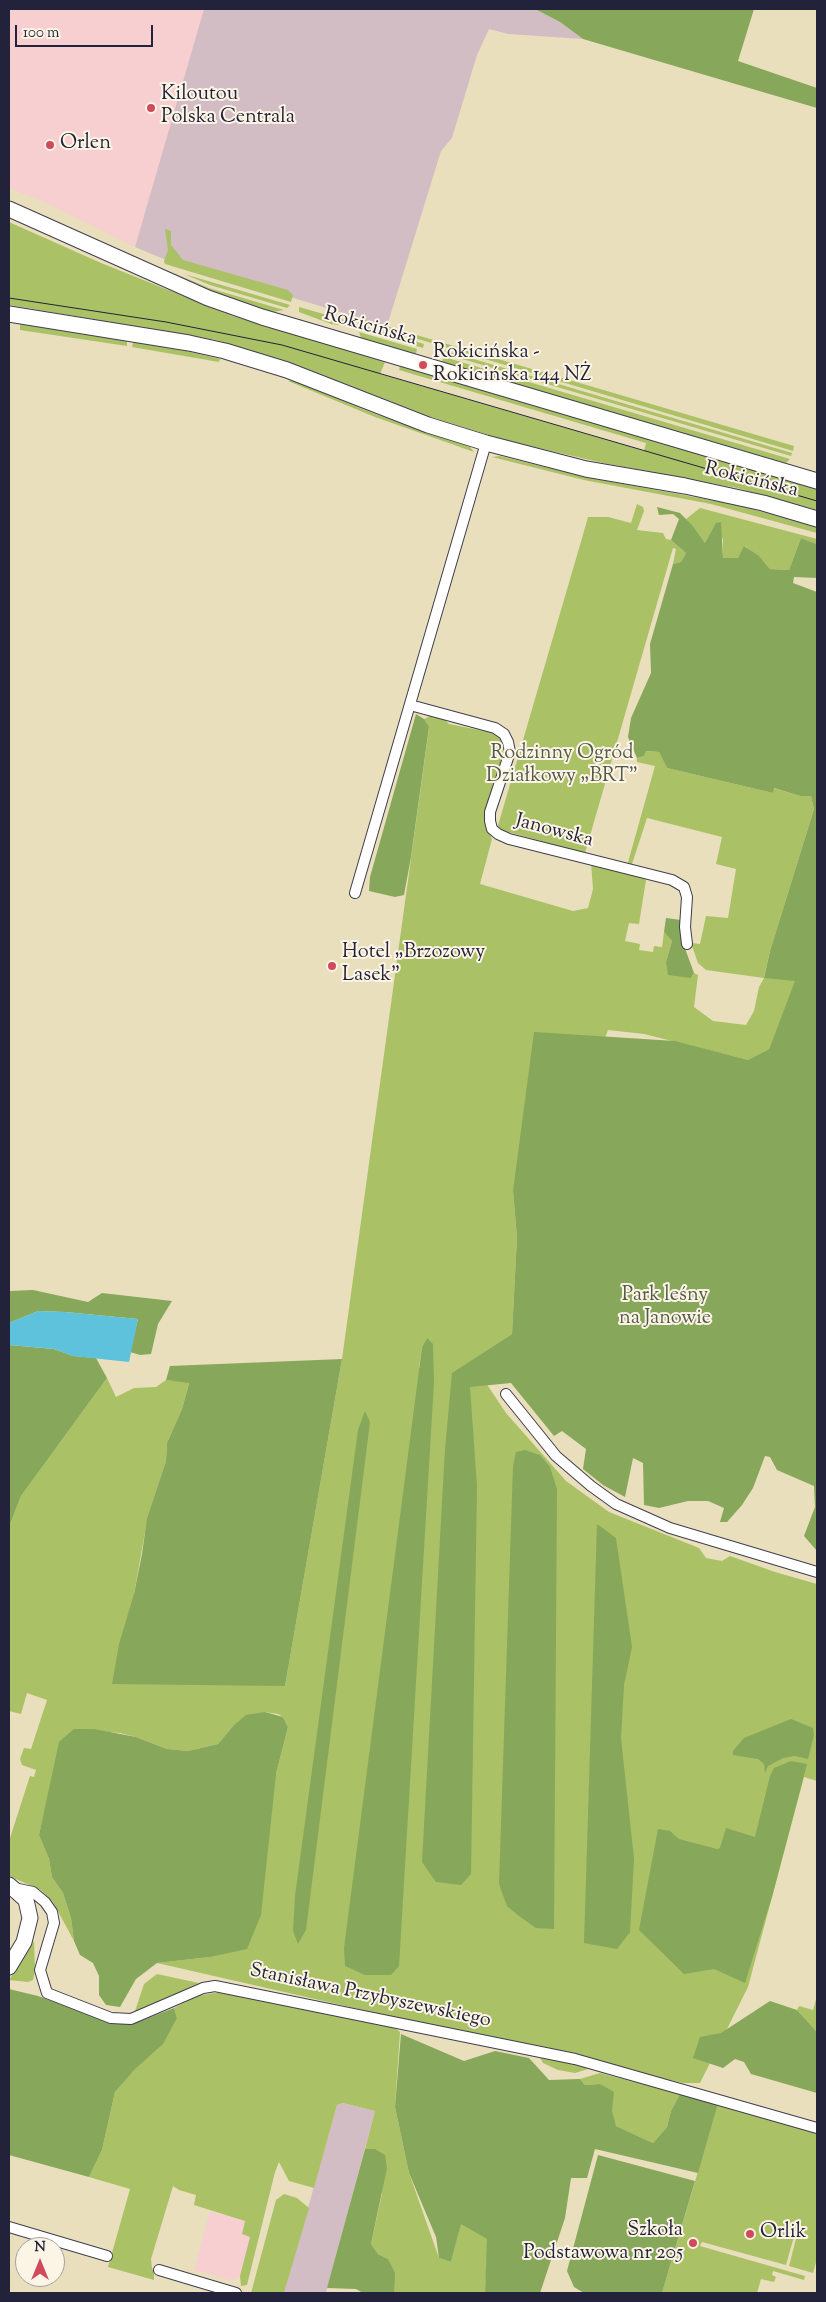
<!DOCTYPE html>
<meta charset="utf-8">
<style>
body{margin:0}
#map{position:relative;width:826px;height:2302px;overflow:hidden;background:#e9dfbc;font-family:"Sorts Mill Goudy",serif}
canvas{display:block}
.frame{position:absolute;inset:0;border:10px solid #22223b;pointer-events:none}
.north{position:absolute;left:15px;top:2237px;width:50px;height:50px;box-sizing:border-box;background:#fcf5e5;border:1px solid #a5a1a1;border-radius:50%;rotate:0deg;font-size:14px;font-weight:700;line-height:20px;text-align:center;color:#22223b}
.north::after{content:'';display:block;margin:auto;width:18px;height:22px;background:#d1495b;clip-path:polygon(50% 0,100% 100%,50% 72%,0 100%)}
.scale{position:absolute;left:15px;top:25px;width:138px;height:22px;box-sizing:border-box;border:2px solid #22223b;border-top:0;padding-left:6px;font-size:15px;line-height:18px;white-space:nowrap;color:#22223b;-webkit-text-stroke:4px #fcf5e5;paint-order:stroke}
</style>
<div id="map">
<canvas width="826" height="2302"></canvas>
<div class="frame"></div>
<div class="north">N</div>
<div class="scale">100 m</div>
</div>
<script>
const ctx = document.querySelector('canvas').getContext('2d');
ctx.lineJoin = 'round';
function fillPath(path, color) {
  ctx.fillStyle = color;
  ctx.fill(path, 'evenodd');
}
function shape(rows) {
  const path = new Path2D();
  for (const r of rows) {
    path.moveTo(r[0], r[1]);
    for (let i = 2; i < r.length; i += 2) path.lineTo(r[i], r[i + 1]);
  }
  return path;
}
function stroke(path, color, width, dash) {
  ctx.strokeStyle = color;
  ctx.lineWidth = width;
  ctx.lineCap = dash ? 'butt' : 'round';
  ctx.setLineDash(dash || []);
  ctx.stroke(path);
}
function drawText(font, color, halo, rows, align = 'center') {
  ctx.font = font + ' "Sorts Mill Goudy",serif';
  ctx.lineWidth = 4;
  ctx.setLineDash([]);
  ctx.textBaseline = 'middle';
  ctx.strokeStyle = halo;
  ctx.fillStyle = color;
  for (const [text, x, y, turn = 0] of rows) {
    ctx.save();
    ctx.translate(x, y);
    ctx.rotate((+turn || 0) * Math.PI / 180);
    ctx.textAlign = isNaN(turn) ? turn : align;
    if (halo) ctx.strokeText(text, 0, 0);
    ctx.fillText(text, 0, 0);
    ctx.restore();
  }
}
fillPath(shape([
 [9,9,205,9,135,247,44,202,9,188],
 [210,2211,245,2221,250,2237,240,2276,230,2280,194,2270]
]), '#f7cfd0');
fillPath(shape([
 [204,9,535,9,560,22,583,39,508,34,489,29,477,55,452,138,441,151,387,326,166,260,135,247],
 [343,2103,375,2111,326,2293,284,2293,337,2105]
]), '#d2bdc5');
fillPath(shape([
 [9,222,101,263,233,316,385,362,380,374,644,451,646,443,399,370,400,366,817,489,817,510,737,488,603,463,508,441,431,417,289,362,216,340,9,305],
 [165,229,171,231,171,245,183,260,288,290,293,295,291,302,165,264,164,261,168,250],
 [164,269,209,288,284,310,273,312,255,307,217,293],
 [184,274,290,305,287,308,210,285],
 [299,307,355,323,353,327,331,324,299,312],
 [362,319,794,446,793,451,361,322],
 [20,324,127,341,127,346,20,330],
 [361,325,424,344,423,348,359,329],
 [359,332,417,349,416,354,361,338],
 [133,342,187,351,220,359,219,362,132,347],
 [443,350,792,453,791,456,442,353],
 [444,357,790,459,786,463,442,362],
 [292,380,375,414,470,447,474,452,375,417,288,381],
 [500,456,585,477,738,505,817,527,817,533,711,504,584,480,492,457],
 [637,504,643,507,644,511,637,530,663,533,666,539,671,540,686,553,681,562,673,564,676,549,673,548,585,853,497,829,587,521,588,517,608,517,631,523],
 [700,508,817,539,817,544,801,538,789,570,770,569,764,562,745,546,738,558,723,558,723,540,716,524,705,543,686,519],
 [430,716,445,720,449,724,494,733,502,740,503,755,493,783,484,821,492,839,480,884,573,911,588,908,593,889,591,863,642,877,646,880,639,924,629,923,625,941,640,944,639,950,653,952,654,946,662,947,664,932,672,941,666,962,691,978,694,973,698,975,694,1007,713,1021,746,1025,754,1011,759,987,764,978,706,970,698,963,691,943,700,944,706,916,728,918,736,869,716,864,722,837,647,818,631,867,627,866,655,766,637,762,637,758,644,756,645,751,659,752,667,768,773,793,773,788,800,796,811,796,814,809,770,951,764,977,796,980,769,1049,748,1060,644,1034,608,1030,605,1038,578,1036,513,1191,517,1237,512,1334,453,1373,482,1377,506,1413,566,1481,609,1512,699,1548,706,1558,722,1561,730,1556,775,1572,817,1584,817,1781,804,1777,748,1987,700,2083,683,2083,157,1963,210,1957,276,1774,288,1727,283,1717,278,1714,265,1712,233,1726,218,1744,188,1751,167,1749,136,1737,120,1733,74,1729,48,1796,39,1835,49,1859,52,1877,63,1893,71,1918,74,1941,53,1902,41,1890,9,1876,9,1841,30,1776,34,1777,36,1770,22,1765,20,1759,24,1748,31,1749,47,1700,27,1693,21,1714,9,1711,9,1522,11,1522,21,1496,107,1378,116,1397,134,1388,156,1387,166,1380,189,1382,182,1409,167,1443,166,1461,148,1515,134,1594,285,1686,342,1359,429,728,424,719],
 [427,1338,433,1370,419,1368,422,1347],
 [34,1941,35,1971,33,1980,28,1982,9,1980],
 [157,1974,199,1983,134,2014,144,1984],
 [214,1993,226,1993,395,2028,400,2032,395,2107,409,2173,439,2258,451,2262,461,2223,488,2239,485,2293,394,2293,388,2259,378,2254,371,2244,382,2194,375,2150,365,2149,375,2111,343,2103,337,2105,314,2188,289,2181,279,2162,275,2172,247,2285,241,2286,240,2276,250,2237,242,2234,245,2221,194,2205,196,2195,179,2190,173,2186,151,2259,152,2268,154,2272,154,2280,108,2267,130,2189,89,2177,102,2150,115,2092,177,2018,174,2008,197,1996],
 [817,1996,817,2032,797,2010,799,2006,813,2010],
 [539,2056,555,2059,591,2068,575,2073,558,2070,543,2063],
 [600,2073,680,2094,671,2111,667,2127,653,2143,616,2126,600,2084,585,2085,580,2079],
 [718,2104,817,2132,817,2259,813,2273,789,2266,799,2227,797,2226,786,2265,702,2242,700,2246,805,2276,804,2280,773,2271,772,2275,776,2277,774,2282,761,2279,757,2293,662,2293],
 [284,2194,297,2198,309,2208,284,2293,251,2293,276,2200]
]), '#aac166');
fillPath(shape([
 [535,9,754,9,738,61,817,88,817,108,583,39,560,22],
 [657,507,680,513,692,525,705,543,716,523,721,522,723,558,738,558,744,546,759,556,770,569,789,570,801,538,817,544,817,578,794,577,793,583,817,592,817,1551,804,1536,815,1507,814,1486,777,1470,770,1457,765,1456,753,1488,742,1505,727,1522,720,1522,724,1508,708,1501,688,1501,659,1508,644,1505,643,1463,633,1458,625,1497,603,1485,583,1469,586,1449,562,1431,554,1436,511,1383,470,1387,477,1486,471,1874,461,1885,436,1882,422,1862,445,1449,452,1373,512,1334,517,1237,513,1191,534,1032,675,1041,748,1060,769,1049,795,981,764,978,770,951,814,809,811,796,800,796,774,788,773,793,667,768,659,752,646,751,644,756,637,758,628,737,631,718,651,673,650,644,673,564,681,562,686,553,671,540,679,519,673,514,659,515],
 [416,714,424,719,429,727,411,857,404,895,395,897,369,891,370,877],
 [666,918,681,920,683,943,694,973,691,978,668,975,666,962,672,941,664,932],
 [33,1290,88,1302,102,1293,172,1301,158,1324,151,1354,140,1355,130,1352,138,1319,65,1312,38,1311,9,1323,9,1291],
 [427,1338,433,1344,434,1382,399,1966,391,1975,365,1975,345,1966,344,1948,422,1347],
 [9,1345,54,1349,73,1356,96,1358,107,1378,21,1496,11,1522,9,1522],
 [342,1359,285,1686,112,1684,119,1644,134,1594,142,1554,147,1518,166,1461,167,1443,182,1409,189,1383,166,1380,170,1366],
 [365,1411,370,1422,306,1930,298,1944,293,1931,295,1896,358,1430],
 [525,1450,540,1455,550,1467,557,1489,554,1929,536,1928,519,1916,507,1906,499,1884,513,1466,516,1452],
 [597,1524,616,1538,632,1647,624,1685,621,1738,634,1859,630,1932,617,1949,584,1943],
 [265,1712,283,1717,288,1727,276,1774,261,1915,247,1949,210,1957,157,1963,136,1979,120,2007,106,2005,99,1995,99,1976,93,1963,80,1955,74,1941,71,1918,63,1893,52,1877,49,1859,39,1835,59,1742,74,1729,94,1729,136,1737,167,1749,188,1751,218,1744,233,1726,246,1715],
 [791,1719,813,1728,814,1735,808,1759,795,1756,783,1758,768,1766,765,1773,764,1764,758,1759,733,1755,733,1751,744,1738],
 [791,1761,807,1764,772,1897,745,1983,714,1969,684,1974,639,1930,658,1829,670,1831,679,1839,717,1849,720,1848,726,1828,755,1837,770,1776,774,1768],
 [9,1989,38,1996,115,2024,143,2020,174,2008,177,2018,163,2044,135,2069,115,2092,102,2150,89,2177,9,2155],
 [770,2001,797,2010,817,2032,817,2093,751,2074,744,2062,735,2059,723,2068,693,2058,700,2037,721,2033],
 [401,2034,464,2061,495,2051,529,2058,549,2080,580,2079,585,2085,600,2084,614,2092,612,2111,616,2126,653,2143,667,2127,671,2111,680,2094,718,2104,698,2173,595,2149,587,2178,571,2178,565,2218,540,2293,485,2293,487,2239,461,2224,451,2262,439,2258,436,2237,409,2173,395,2107],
 [365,2149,375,2149,385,2155,387,2168,371,2244,378,2254,388,2259,395,2273,394,2293,363,2293,356,2289,327,2288],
 [598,2155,695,2181,662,2293,584,2293,574,2287,567,2271]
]), '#87a75b');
fillPath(shape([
 [38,1311,65,1312,138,1319,129,1362,73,1356,54,1349,9,1345,9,1323]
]), '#5ec2dc');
const street = shape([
 [410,705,495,728,504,734,508,742,510,752,490,812,490,821,492,829,498,834,509,839,672,880,684,887,687,897,685,927,687,944],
 [355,893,486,443],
 [506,1394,556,1456,591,1486,616,1504,670,1528,817,1572],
 [14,1888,33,1892,45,1902,52,1912,54,1923,40,1970,47,1993,111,2018,131,2019,203,1988,215,1986,575,2059,817,2128],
 [9,2227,107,2256],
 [159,2270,236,2293]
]);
const secondary = shape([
 [9,209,208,298,262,317,817,481],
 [9,314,189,343,225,351,287,370,428,425,486,443,586,469,685,486,763,503,817,519],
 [9,1885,26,1900,30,1918,24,1942,9,1967]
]);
stroke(street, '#403e4e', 12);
stroke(secondary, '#403e4e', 17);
stroke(street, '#fff', 10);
stroke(secondary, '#fff', 15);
stroke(shape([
 [9,298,166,322,282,345,817,501]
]), '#22223b', 1);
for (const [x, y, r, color] of [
 [151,108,5,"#d1495b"],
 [50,145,5,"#d1495b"],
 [423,365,5,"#d1495b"],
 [332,966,5,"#d1495b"],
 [750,2234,5,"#d1495b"],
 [693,2243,5,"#d1495b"]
]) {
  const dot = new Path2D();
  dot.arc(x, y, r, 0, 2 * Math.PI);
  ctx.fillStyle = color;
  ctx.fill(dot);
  stroke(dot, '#fcf5e5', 2);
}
drawText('20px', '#22223b', '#fcf5e5', [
 ["Kiloutou",161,96],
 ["Polska Centrala",161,119],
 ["Orlen",60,145],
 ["Rokicińska -",433,354],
 ["Rokicińska 144 NŻ",433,377],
 ["Hotel „Brzozowy",342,954],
 ["Lasek”",342,977],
 ["Szkoła",683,2232,"right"],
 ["Podstawowa nr 205",683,2255,"right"],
 ["Orlik",760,2234]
], 'left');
drawText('20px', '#22223b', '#fcf5e5', [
 ["Rokicińska",370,328,16],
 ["Rokicińska",751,481,14],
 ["Janowska",554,832,15],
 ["Stanisława Przybyszewskiego",370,1997,12]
]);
drawText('20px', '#525a4a', '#fcf5e5', [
 ["Rodzinny Ogród",562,755],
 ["Działkowy „BRT”",562,778],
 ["Park leśny",665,1297],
 ["na Janowie",665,1320]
]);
</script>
